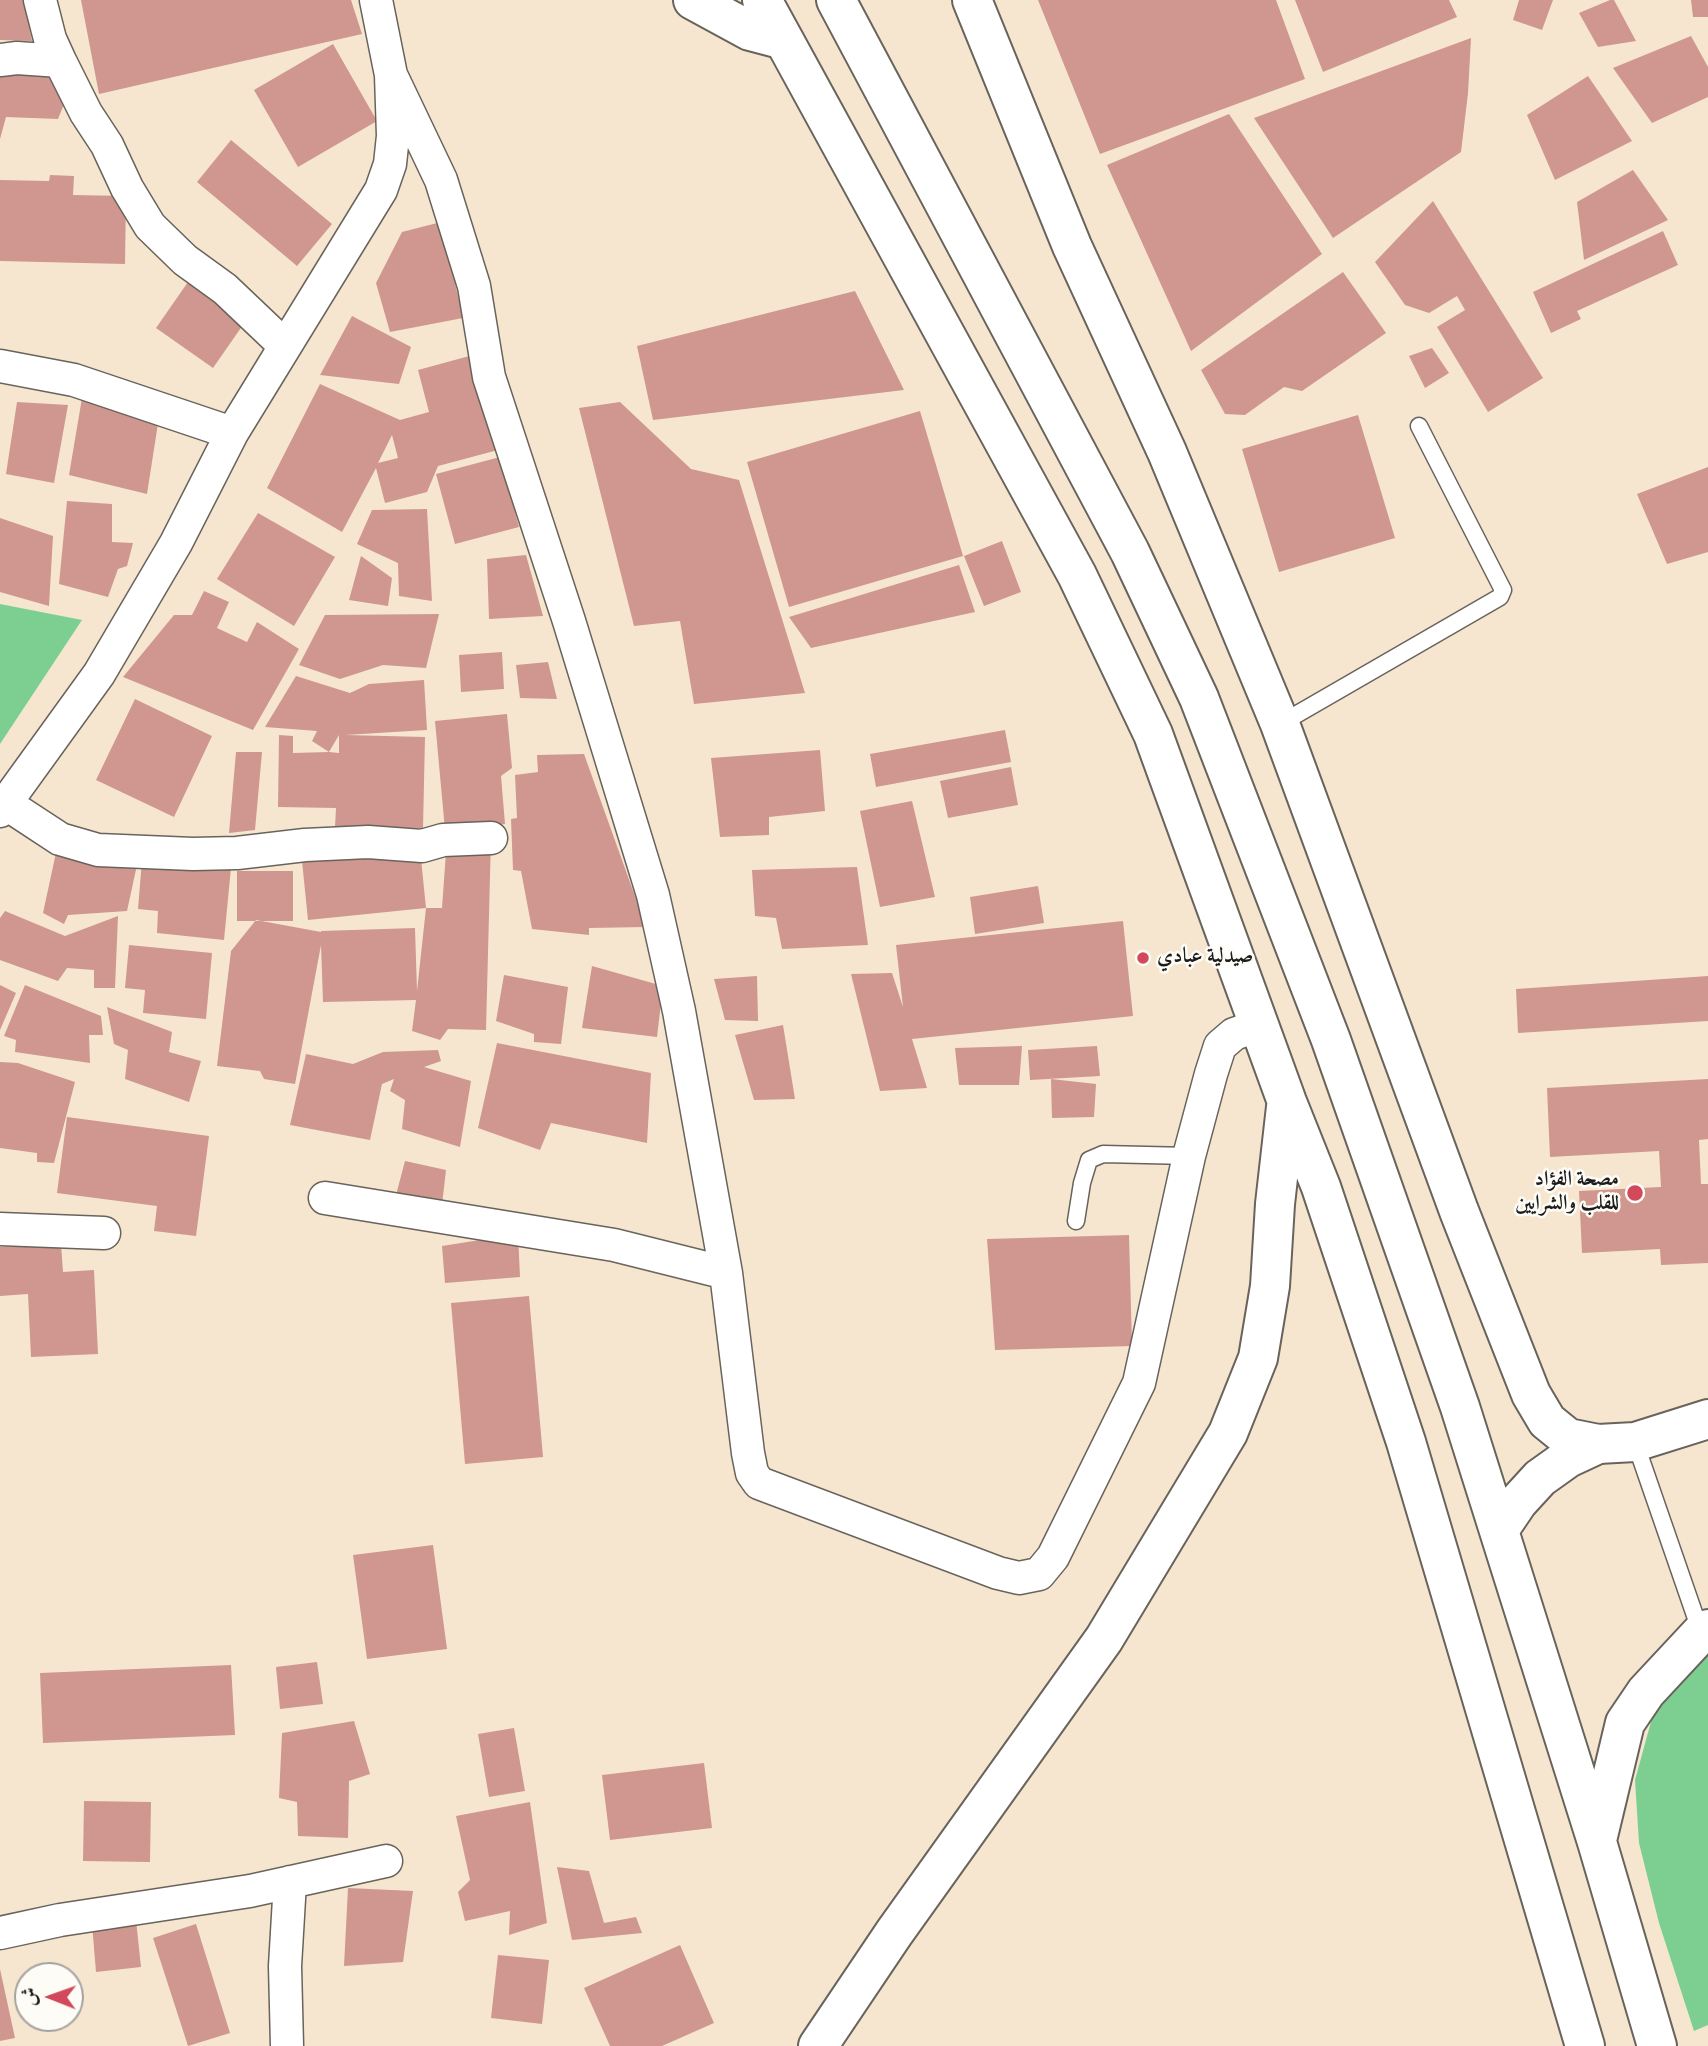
<!DOCTYPE html>
<meta charset="utf-8">
<style>
body{margin:0}
#map{position:relative;width:1708px;height:2046px;overflow:hidden;background:#f6e6d0;font-family:"IM FELL DW Pica",Amiri,serif}
canvas{display:block}
.north{position:absolute;left:14px;top:1962px;width:70px;height:70px;box-sizing:border-box;background:#fdfcf7;border:2px solid #a3a29f;border-radius:50%;rotate:271deg;font-size:19px;font-weight:700;line-height:28px;text-align:center;color:#1c1c1c}
.north::after{content:'';display:block;margin:auto;width:24px;height:32px;background:#d1495b;clip-path:polygon(50% 0,100% 100%,50% 72%,0 100%)}
</style>
<div id="map">
<canvas width="1708" height="2046"></canvas>
<div class="north">ش</div>
</div>
<script>
const ctx = document.querySelector('canvas').getContext('2d');
ctx.lineJoin = 'round';
function fillPath(path, color) {
  ctx.fillStyle = color;
  ctx.fill(path, 'evenodd');
}
function shape(rows) {
  const path = new Path2D();
  for (const r of rows) {
    path.moveTo(r[0], r[1]);
    for (let i = 2; i < r.length; i += 2) path.lineTo(r[i], r[i + 1]);
  }
  return path;
}
function stroke(path, color, width, dash) {
  ctx.strokeStyle = color;
  ctx.lineWidth = width;
  ctx.lineCap = dash ? 'butt' : 'round';
  ctx.setLineDash(dash || []);
  ctx.stroke(path);
}
function drawText(font, color, halo, rows, align = 'center') {
  ctx.font = font + ' "IM FELL DW Pica",Amiri,serif';
  ctx.lineWidth = 5;
  ctx.setLineDash([]);
  ctx.textBaseline = 'middle';
  ctx.strokeStyle = halo;
  ctx.fillStyle = color;
  for (const [text, x, y, turn = 0] of rows) {
    ctx.save();
    ctx.translate(x, y);
    ctx.rotate((+turn || 0) * Math.PI / 180);
    ctx.textAlign = isNaN(turn) ? turn : align;
    if (halo) ctx.strokeText(text, 0, 0);
    ctx.fillText(text, 0, 0);
    ctx.restore();
  }
}
fillPath(shape([
 [0,604,82,620,0,744],
 [1708,1654,1708,2025,1694,2031,1659,1923,1639,1843,1635,1780,1652,1718,1685,1671]
]), '#7dcf91');
fillPath(shape([
 [0,0,24,0,32,41,0,40],
 [81,0,351,0,362,34,99,94],
 [1038,0,1276,0,1305,79,1100,154],
 [1295,0,1449,0,1457,17,1323,72],
 [1519,0,1553,0,1542,30,1513,20],
 [1610,0,1614,0,1636,41,1598,47,1579,13],
 [1691,0,1708,0,1708,17,1693,17],
 [1691,36,1708,67,1708,97,1652,123,1613,68],
 [1471,38,1468,93,1461,152,1333,238,1254,118],
 [333,44,377,121,298,167,254,90],
 [54,68,66,99,58,119,6,117,0,139,0,69],
 [1588,76,1632,141,1555,180,1527,115],
 [1229,114,1322,254,1191,351,1107,165],
 [231,140,332,224,297,266,197,182],
 [1633,170,1668,220,1584,260,1577,202],
 [50,175,74,176,73,195,126,196,125,264,0,261,0,180,49,181],
 [1433,201,1543,378,1488,412,1437,327,1465,310,1457,296,1429,313,1405,305,1375,262],
 [441,222,463,318,390,332,376,283,402,232],
 [1663,231,1678,265,1577,311,1581,319,1551,333,1533,292],
 [1343,272,1386,333,1302,391,1284,387,1245,415,1225,414,1201,370],
 [188,282,245,322,213,368,156,328],
 [855,291,904,390,653,420,637,346],
 [352,316,411,347,399,384,320,375],
 [1432,348,1449,373,1425,388,1409,356],
 [473,355,498,450,438,466,427,492,385,503,376,468,342,532,267,488,320,384,400,420,429,412,418,370],
 [392,435,398,458,378,463],
 [82,398,159,417,147,494,69,475],
 [17,402,68,405,54,483,6,474],
 [620,402,691,469,739,480,805,693,694,704,680,621,634,626,579,408],
 [920,411,963,556,789,607,747,462],
 [1358,415,1395,538,1279,572,1242,449],
 [500,457,519,527,455,544,436,474],
 [1708,467,1708,552,1667,564,1637,494],
 [67,501,112,504,112,542,133,543,127,566,118,569,108,597,59,584],
 [427,509,432,601,399,596,398,563,357,544,372,510],
 [258,513,335,557,294,626,217,579],
 [0,518,53,536,49,606,0,592],
 [1002,541,1021,592,984,606,964,556],
 [526,555,543,616,489,619,487,559],
 [361,556,392,578,388,606,349,600],
 [959,565,975,612,811,648,789,617],
 [204,591,229,602,217,628,247,642,257,622,299,649,253,730,123,677,174,615,192,615],
 [439,614,426,668,383,665,340,679,299,665,325,615],
 [502,652,504,689,461,692,459,655],
 [548,662,557,699,520,698,516,665],
 [296,676,350,693,369,684,424,680,427,730,345,735,425,737,423,828,335,827,336,808,278,807,279,735,293,736,293,753,329,752,312,741,317,731,265,727],
 [339,735,339,753,329,752],
 [135,699,212,736,174,817,96,780],
 [507,714,512,768,501,776,505,824,445,830,435,721],
 [1005,730,1011,762,876,787,870,754],
 [820,750,825,811,769,817,769,835,720,837,711,758],
 [236,752,262,752,255,830,229,833],
 [584,754,646,927,589,928,589,935,532,929,521,871,513,870,511,819,517,818,515,775,538,772,537,755],
 [1011,767,1018,805,948,818,940,781],
 [912,801,935,897,880,907,860,811],
 [491,838,486,1030,448,1029,440,1040,412,1031,416,1000,323,1002,321,945,295,1084,264,1079,260,1071,217,1066,231,951,256,920,321,932,321,931,415,928,417,991,426,908,442,908,446,852],
 [57,848,137,865,127,911,68,915,64,924,43,913],
 [420,849,426,908,308,920,302,861],
 [142,860,231,868,224,940,157,933,158,911,138,909],
 [857,867,868,945,782,949,776,918,755,916,752,870],
 [237,871,293,871,293,921,237,921],
 [1038,886,1044,923,975,934,970,897],
 [5,911,65,936,118,916,115,988,94,988,94,970,67,968,58,981,0,960,0,918],
 [1123,921,1133,1016,912,1039,927,1088,880,1091,851,974,892,973,903,1007,896,945],
 [129,945,212,953,206,1019,143,1013,145,990,125,988],
 [592,966,663,986,657,1037,582,1028],
 [504,975,568,987,561,1044,534,1042,534,1034,496,1021],
 [757,976,758,1021,725,1020,714,979],
 [1708,976,1708,1021,1518,1033,1516,989],
 [0,985,16,993,0,1030],
 [25,985,101,1016,103,1035,89,1035,90,1063,15,1052,16,1040,4,1036],
 [107,1007,172,1032,169,1052,201,1061,189,1102,125,1079,128,1050,114,1044],
 [783,1025,795,1099,754,1100,735,1035],
 [497,1043,651,1073,647,1143,551,1123,540,1150,478,1128],
 [1022,1046,1019,1085,959,1085,955,1048],
 [1097,1046,1100,1076,1030,1080,1028,1050],
 [438,1050,441,1061,424,1067,471,1081,460,1147,402,1129,405,1100,390,1091,394,1079,382,1084,370,1140,290,1125,306,1054,353,1064,383,1052],
 [0,1062,18,1063,75,1082,54,1163,37,1162,37,1153,0,1148],
 [1051,1079,1096,1084,1094,1117,1052,1118],
 [1708,1079,1708,1139,1699,1140,1701,1184,1708,1184,1708,1263,1661,1265,1660,1249,1582,1253,1579,1191,1661,1187,1659,1151,1550,1157,1547,1088],
 [67,1117,209,1136,196,1236,154,1231,157,1206,57,1193],
 [405,1161,446,1170,442,1205,396,1195],
 [518,1234,520,1277,445,1283,442,1246],
 [1129,1235,1132,1346,995,1350,987,1239],
 [61,1244,63,1272,94,1270,98,1354,31,1357,28,1294,0,1296,0,1247],
 [529,1296,543,1457,465,1464,451,1303],
 [433,1545,447,1649,367,1659,353,1555],
 [317,1662,323,1704,280,1709,276,1667],
 [231,1665,235,1735,43,1743,40,1673],
 [354,1721,370,1774,349,1781,348,1838,298,1836,297,1802,279,1798,282,1733],
 [514,1728,525,1791,489,1797,478,1734],
 [704,1763,712,1828,610,1840,602,1775],
 [84,1801,151,1802,150,1862,83,1861],
 [530,1802,547,1923,509,1935,510,1911,465,1921,458,1892,470,1880,456,1816],
 [557,1867,589,1871,604,1923,636,1917,642,1933,572,1940],
 [348,1888,413,1891,403,1962,344,1966],
 [136,1920,141,1967,96,1972,92,1924],
 [196,1924,230,2033,188,2046,153,1938],
 [680,1945,714,2023,662,2046,610,2046,584,1988],
 [498,1955,549,1960,542,2024,491,2018],
 [0,1969,15,2038,0,2041]
]), '#cf978f');
const service = shape([
 [1280,724,1500,597,1503,590,1419,426],
 [1076,1221,1082,1183,1089,1160,1103,1154,1189,1156],
 [1635,1442,1701,1633]
]);
const minor = shape([
 [40,0,50,39,60,61],
 [0,60,17,58,60,61,86,113,107,145,127,188,150,226,185,260,225,289,285,346],
 [391,75,441,180,474,286,489,377,569,621,653,895,679,1011,726,1273,748,1453,752,1473,759,1483,998,1573,1019,1578,1039,1574,1053,1557,1139,1383,1189,1156,1211,1074,1220,1046,1234,1034,1260,1025],
 [0,366,74,380,232,433],
 [5,803,60,839,98,850,193,854,237,853,305,845,368,842,422,846,443,840,491,838],
 [0,811,99,674,176,543,232,433,381,190,390,164,393,136,391,75,376,0],
 [325,1198,614,1245,726,1273],
 [0,1229,104,1233],
 [0,1933,60,1920,250,1891,386,1861],
 [287,2046,285,1966,290,1882]
]);
const tertiary = shape([
 [972,0,1072,246,1167,452,1280,724,1459,1211,1531,1394,1547,1421,1568,1438,1598,1444,1635,1442,1708,1419]
]);
const trunk = shape([
 [693,0,750,31,784,40],
 [762,0,1077,575,1153,734,1287,1102,1321,1187,1406,1442,1585,2046],
 [836,0,1130,552,1199,698,1331,1040,1460,1407,1597,1842,1657,2046],
 [1499,1530,1518,1502,1540,1478,1568,1458,1598,1444],
 [1597,1840,1625,1723,1646,1692,1701,1633,1708,1629],
 [818,2046,894,1933,1104,1639,1228,1433,1258,1358,1270,1286,1275,1204,1286,1107]
]);
stroke(service, '#68635b', 19);
stroke(minor, '#68635b', 35);
stroke(tertiary, '#68635b', 42);
stroke(trunk, '#68635b', 42);
stroke(service, '#fff', 16);
stroke(minor, '#fff', 32);
stroke(tertiary, '#fff', 38);
stroke(trunk, '#fff', 38);
for (const [x, y, r, color] of [
 [1143,958,7,"#d1495b"],
 [1635,1193,9,"#d1495b"]
]) {
  const dot = new Path2D();
  dot.arc(x, y, r, 0, 2 * Math.PI);
  ctx.fillStyle = color;
  ctx.fill(dot);
  stroke(dot, '#fdfcf7', 2.5);
}
drawText('bold 21px', '#1c1c1c', '#fdfcf7', [
 ["صيدلية عبادي",1157,958],
 ["مصحة الفؤاد",1619,1181,"right"],
 ["للقلب والشرايين",1619,1205,"right"]
], 'left');
</script>
